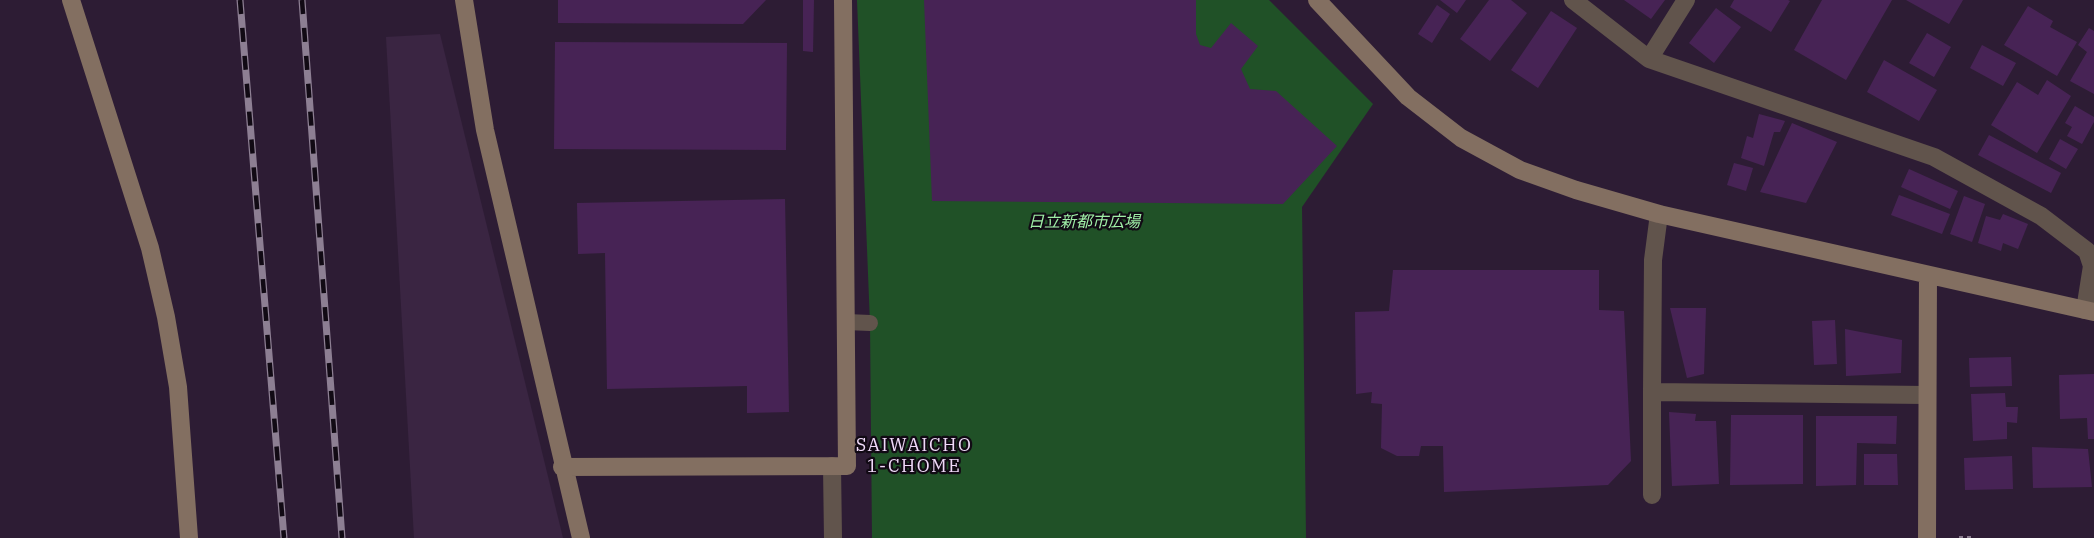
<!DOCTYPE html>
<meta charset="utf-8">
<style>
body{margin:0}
canvas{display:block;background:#2d1c34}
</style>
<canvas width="2094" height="538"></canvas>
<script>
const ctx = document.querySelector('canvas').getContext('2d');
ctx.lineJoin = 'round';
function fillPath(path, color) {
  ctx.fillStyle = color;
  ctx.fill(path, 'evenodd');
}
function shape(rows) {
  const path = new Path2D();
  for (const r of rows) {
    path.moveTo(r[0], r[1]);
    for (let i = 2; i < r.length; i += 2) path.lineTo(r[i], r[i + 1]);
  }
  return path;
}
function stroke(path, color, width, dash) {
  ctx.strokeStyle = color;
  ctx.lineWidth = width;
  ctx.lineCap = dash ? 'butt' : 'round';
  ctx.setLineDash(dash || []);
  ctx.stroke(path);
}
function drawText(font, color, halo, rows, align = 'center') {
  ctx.font = font + ' "IBM Plex Serif","Noto Sans JP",serif';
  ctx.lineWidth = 4.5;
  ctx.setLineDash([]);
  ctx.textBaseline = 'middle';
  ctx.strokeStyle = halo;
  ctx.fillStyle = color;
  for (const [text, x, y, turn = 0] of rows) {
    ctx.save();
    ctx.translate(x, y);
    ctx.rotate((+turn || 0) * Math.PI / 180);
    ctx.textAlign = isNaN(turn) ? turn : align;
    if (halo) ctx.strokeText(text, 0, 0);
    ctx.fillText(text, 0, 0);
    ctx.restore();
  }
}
fillPath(shape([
 [440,34,563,538,414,538,386,37]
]), '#3a2542');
fillPath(shape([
 [857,0,1269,0,1373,104,1302,207,1306,538,872,538,870,323]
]), '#205127');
fillPath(shape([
 [558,0,766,0,743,24,558,23],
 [803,0,814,0,813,52,803,51],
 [924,0,1196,0,1196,34,1200,45,1211,48,1231,23,1258,46,1241,69,1250,89,1276,91,1337,146,1283,204,932,201],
 [1440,0,1466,0,1457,13],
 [1489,0,1511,0,1527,13,1490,61,1460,39],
 [1624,0,1665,0,1651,19],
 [1734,0,1788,0,1790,1,1771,32,1730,7],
 [1822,0,1892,0,1846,80,1794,50],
 [1906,0,1963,0,1949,24],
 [1437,5,1450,14,1432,43,1418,34],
 [2028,6,2053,21,2050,27,2077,42,2057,76,2004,45],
 [1716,8,1741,27,1714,63,1689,43],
 [1551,11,1577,28,1538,88,1511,70],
 [2089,28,2094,31,2094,94,2070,81,2087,52,2078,45],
 [1927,33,1951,47,1934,77,1909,63],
 [555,42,787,43,786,150,554,149],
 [1982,45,2016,63,2003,86,1970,68],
 [1884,60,1937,90,1919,121,1867,92],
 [2047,80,2071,96,2037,153,1991,125,2017,82,2038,95],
 [2075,106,2094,117,2094,122,2082,144,2067,136,2072,127,2065,123],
 [1759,114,1785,121,1780,132,1774,132,1764,166,1741,158,1747,136,1753,138],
 [1792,123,1837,142,1806,203,1760,192],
 [1989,135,2061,173,2051,193,1978,155],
 [2060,139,2078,149,2066,169,2049,159],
 [1734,163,1753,168,1746,191,1727,185],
 [1909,169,1958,191,1950,209,1901,187],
 [1899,195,1950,214,1942,234,1891,215],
 [1964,196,1985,204,1972,242,1950,234],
 [785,199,789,412,747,413,747,386,607,389,605,253,578,254,577,203],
 [2003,214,2028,224,2018,249,2003,243,2001,251,1978,243,1986,216,2000,220],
 [1393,270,1599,270,1599,310,1624,311,1631,461,1608,485,1444,492,1443,446,1421,446,1419,456,1397,456,1381,448,1382,404,1371,403,1372,392,1356,394,1355,312,1389,311],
 [1670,308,1706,308,1704,374,1687,378],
 [1835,320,1837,364,1814,365,1812,321],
 [1845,329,1902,340,1901,373,1846,376],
 [2011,357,2012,386,1970,387,1969,358],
 [2094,374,2094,439,2088,439,2087,418,2060,419,2059,375],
 [2005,393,2006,407,2018,407,2017,423,2007,422,2007,439,1973,441,1971,394],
 [1669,412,1696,414,1695,421,1716,421,1719,484,1672,486],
 [1731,415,1803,415,1803,484,1730,485],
 [1816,416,1897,416,1896,444,1857,443,1856,485,1816,486],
 [2032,447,2088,449,2092,487,2033,488],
 [1864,454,1897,454,1898,485,1864,485],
 [2012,456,2013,489,1965,490,1964,458]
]), '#472355');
stroke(shape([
 [1961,536,1961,538],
 [1969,536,1969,538]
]), '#897b8e', 4, [3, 4.5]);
stroke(shape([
 [846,322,870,323]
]), '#61544c', 16);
stroke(shape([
 [1573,0,1649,59,1934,157,2041,216,2087,251,2092,266,2085,310],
 [1649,59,1686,0],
 [1659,214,1653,260,1652,392,1926,395],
 [832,466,833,538],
 [1652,495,1652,392]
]), '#61544c', 18);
stroke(shape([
 [71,0,150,248,166,317,178,387,189,538],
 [464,0,485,130,581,538],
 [1317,0,1408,97,1461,138,1520,170,1576,190,1659,214,2094,312],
 [562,467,847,466,843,0],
 [1927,538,1928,275]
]), '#836f61', 18);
const rail = shape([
 [240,0,284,538],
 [302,0,342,538]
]);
stroke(rail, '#8d7f93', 7);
stroke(rail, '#110a14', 4.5, [14]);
drawText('italic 16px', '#9feea6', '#110a14', [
 ["日立新都市広場",1084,222]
]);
ctx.letterSpacing = '1.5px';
drawText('18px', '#f0daf9', '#110a14', [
 ["SAIWAICHO",914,446],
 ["1-CHOME",914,467]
]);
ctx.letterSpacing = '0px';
</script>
